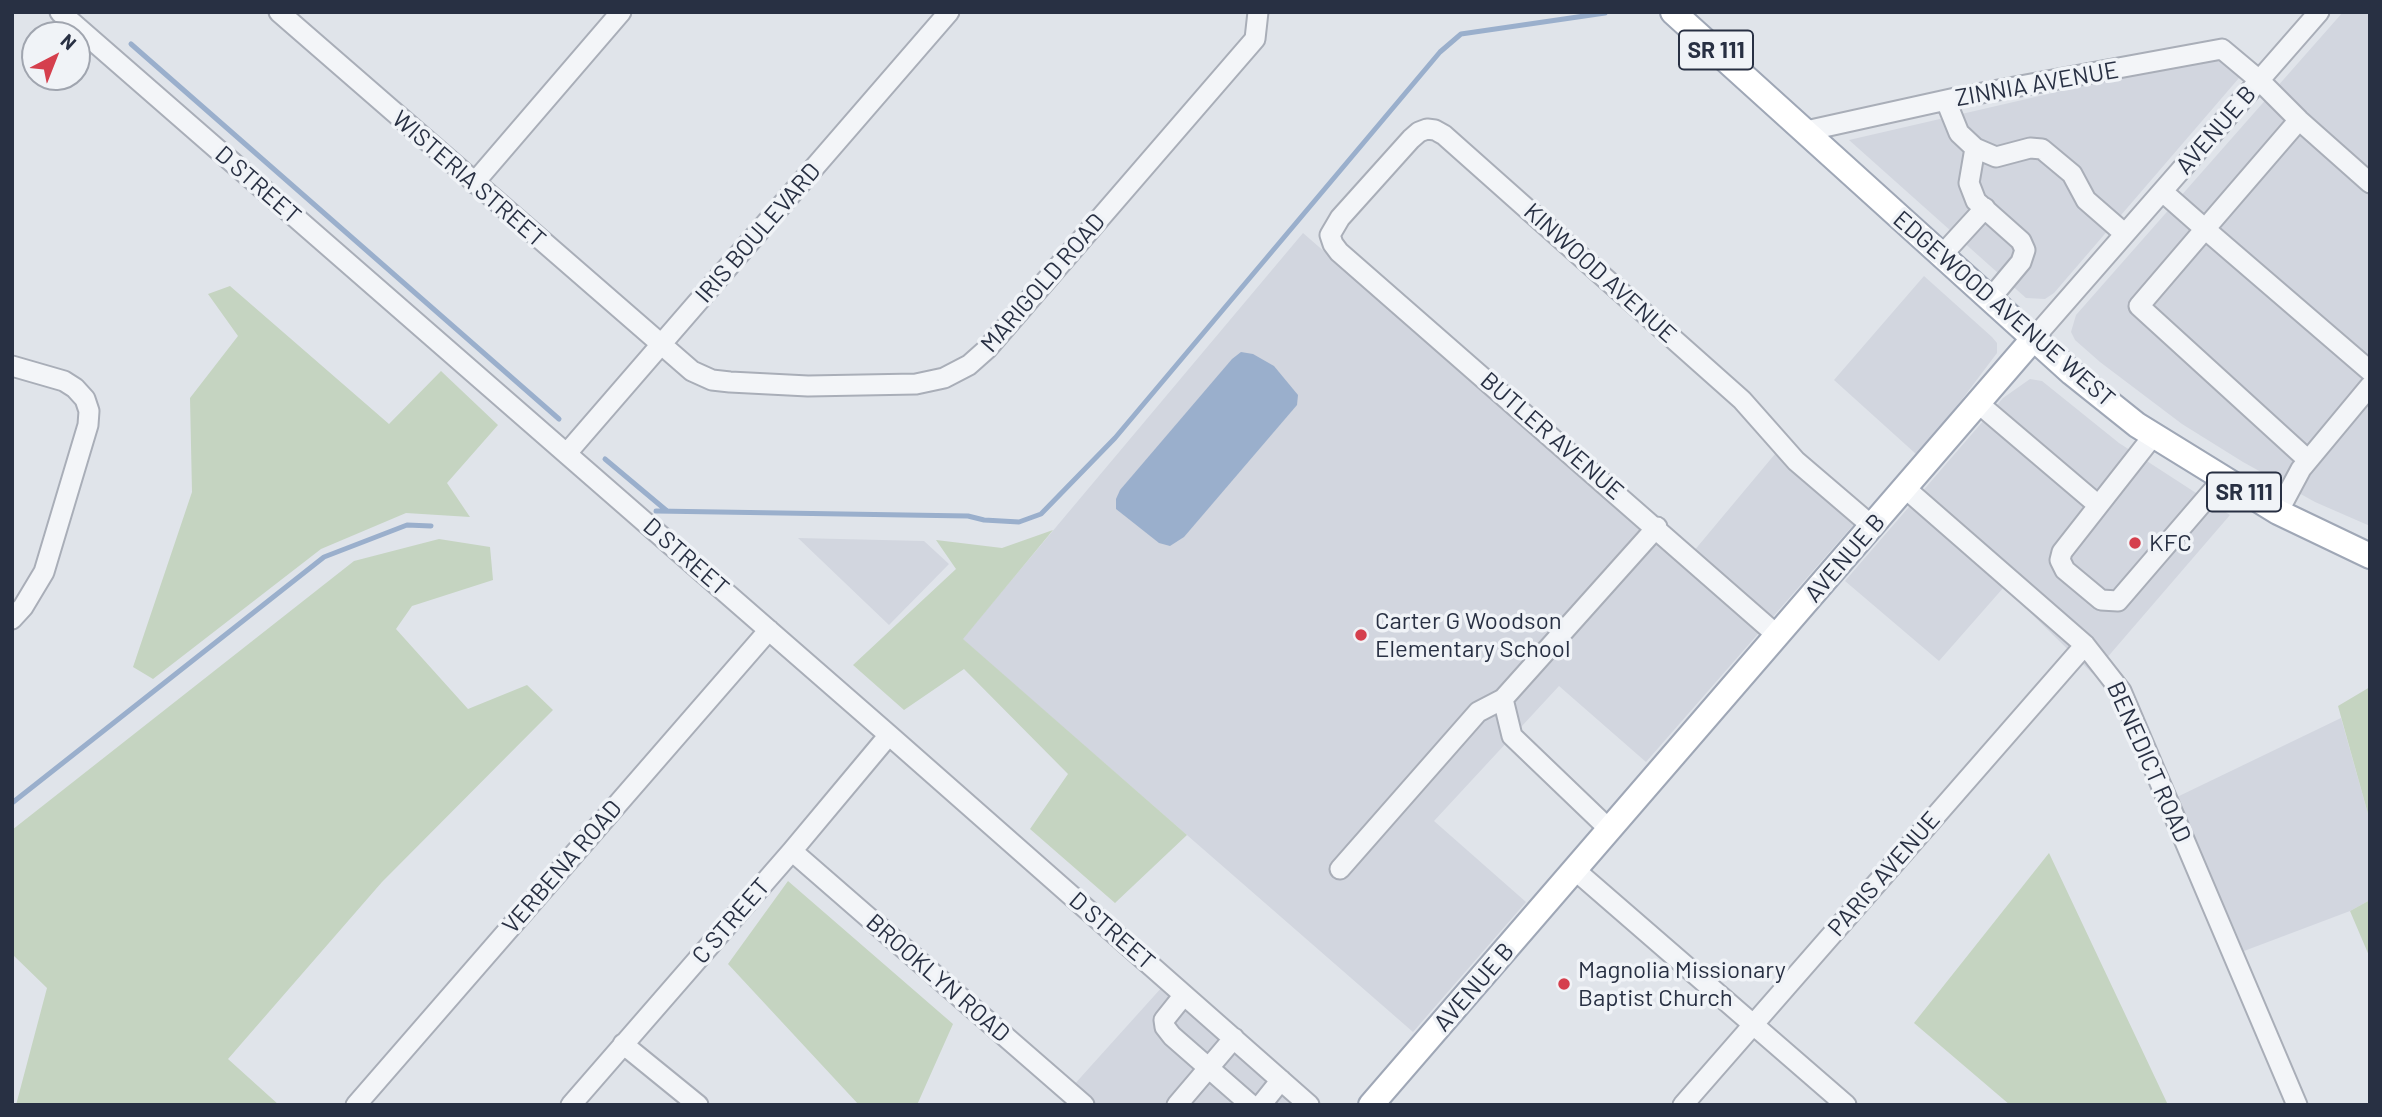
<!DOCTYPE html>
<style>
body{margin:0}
#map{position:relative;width:2382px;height:1117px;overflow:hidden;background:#e0e4ea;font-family:Barlow,sans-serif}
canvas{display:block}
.frame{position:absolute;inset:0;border:14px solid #283043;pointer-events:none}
.north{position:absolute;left:21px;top:21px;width:70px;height:70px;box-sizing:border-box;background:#f0f3f7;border:2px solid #a0a5af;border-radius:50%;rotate:42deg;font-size:19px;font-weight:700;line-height:28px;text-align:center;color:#283043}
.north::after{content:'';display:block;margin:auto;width:24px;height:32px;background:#d53f4d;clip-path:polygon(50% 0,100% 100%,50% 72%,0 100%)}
</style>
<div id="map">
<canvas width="2382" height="1117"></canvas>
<div class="frame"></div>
<div class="north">N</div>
</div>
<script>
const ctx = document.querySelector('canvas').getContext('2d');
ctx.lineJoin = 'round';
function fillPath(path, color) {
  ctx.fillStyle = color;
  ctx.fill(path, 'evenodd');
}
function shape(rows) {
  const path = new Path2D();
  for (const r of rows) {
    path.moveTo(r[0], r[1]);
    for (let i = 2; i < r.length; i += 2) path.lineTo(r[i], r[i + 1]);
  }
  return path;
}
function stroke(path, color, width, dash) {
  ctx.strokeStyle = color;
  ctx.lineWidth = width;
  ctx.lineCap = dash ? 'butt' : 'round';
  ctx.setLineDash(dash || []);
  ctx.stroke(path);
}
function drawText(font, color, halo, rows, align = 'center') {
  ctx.font = font + ' Barlow,sans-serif';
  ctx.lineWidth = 7;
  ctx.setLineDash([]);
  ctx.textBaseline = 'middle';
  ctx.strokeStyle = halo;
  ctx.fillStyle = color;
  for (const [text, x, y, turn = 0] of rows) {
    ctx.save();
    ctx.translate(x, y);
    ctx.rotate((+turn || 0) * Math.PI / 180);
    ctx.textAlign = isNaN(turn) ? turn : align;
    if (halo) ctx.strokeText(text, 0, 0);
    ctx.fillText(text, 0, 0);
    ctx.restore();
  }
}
fillPath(shape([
 [2343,12,2370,12,2370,526,2315,502,2243,462,2182,424,2100,362,2075,340,2071,332,2076,315],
 [2204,58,2251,64,2054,293,2045,299,2026,298,1849,140],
 [1303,233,1683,564,1775,454,1854,524,1646,762,1559,686,1434,821,1526,902,1413,1032,962,639],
 [1924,276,1992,337,1997,343,1997,353,1954,410,1916,454,1834,380],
 [2030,379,2042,381,2119,443,2230,515,2093,674,2004,587,1939,661,1845,581,2003,398],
 [798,538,924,541,949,564,889,625],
 [2341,718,2370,821,2370,900,2350,911,2244,951,2177,797],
 [1163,986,1297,1105,1092,1105,1072,1087]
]), '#d2d6df');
fillPath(shape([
 [230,286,389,424,441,371,498,425,447,483,470,517,406,513,321,549,153,679,133,667,192,492,190,398,238,336,208,294],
 [1053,530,963,639,1187,835,1115,903,1030,829,1068,774,964,669,904,710,853,665,956,569,936,540,1002,548],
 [439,539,490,547,493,580,412,606,396,629,468,709,527,685,553,710,382,882,228,1059,279,1105,16,1105,47,988,12,954,12,830,354,561],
 [2370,687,2370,821,2338,706],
 [2049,853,2168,1105,2010,1105,1914,1023],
 [788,881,953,1024,917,1105,859,1105,728,964],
 [2370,900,2370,958,2350,911]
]), '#c5d4c1');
fillPath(shape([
 [1241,352,1253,354,1274,366,1298,395,1297,405,1184,537,1170,546,1159,543,1116,509,1116,499,1120,490,1232,359]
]), '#9aafcc');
stroke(shape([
 [131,44,559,419],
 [605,459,667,511],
 [656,511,968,516,984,520,1019,522,1041,514,1115,438,1440,52,1461,34,1605,13],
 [12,803,324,557,407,525,431,526]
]), '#9aafcc', 5);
const minor = shape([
 [60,12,889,735,1309,1105],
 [279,12,692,371,712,380,730,382,808,386,916,384,944,378,969,365,987,349,1255,39,1258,12],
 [1946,101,1959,133,1975,148,1996,157,2030,148,2042,149,2072,174,2086,200,2125,234],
 [1806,131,1960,97,2222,49,2259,80,2299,120,2370,183],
 [1975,148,1969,183,1976,201,2021,241,2025,250,2021,262,1990,299],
 [474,183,621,12],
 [2163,192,2205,229,2299,120],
 [1942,255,1985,208],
 [2034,338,2319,12],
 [12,366,64,381,75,388,85,399,89,411,88,425,44,572,23,607,12,619],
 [1978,403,2098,505],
 [2153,436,2062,552,2060,560,2065,570,2101,600,2118,601,2223,479],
 [567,453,949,12],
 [2308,460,2139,306,2205,229,2370,371],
 [1905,488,2085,645,2121,691,2297,1105],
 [2278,512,2301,469,2370,386],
 [1778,636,1339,252,1333,244,1330,235,1340,218,1411,139,1419,132,1427,129,1435,130,1444,135,1742,400,1796,461,1872,526],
 [1610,830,1512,736,1503,699,1657,527],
 [792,851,1084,1105],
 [1340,869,1478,712,1503,699],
 [1575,870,1846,1105],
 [1184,995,1164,1020,1165,1027,1172,1036,1251,1105],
 [623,1044,698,1105],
 [356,1105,769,630],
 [571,1105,792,851,889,735],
 [1177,1105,1234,1038],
 [1261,1105,1281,1080],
 [1683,1105,2085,645]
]);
const major = shape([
 [1673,12,2072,373,2137,425,2278,512,2370,556],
 [1371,1105,2034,338]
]);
stroke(minor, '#a9aeb8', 23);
stroke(major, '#9fa7b6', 28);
stroke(minor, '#f3f5f8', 19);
stroke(major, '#fff', 24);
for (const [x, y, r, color] of [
 [2135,543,7,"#d53f4d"],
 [1361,635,7,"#d53f4d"],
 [1564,984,7,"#d53f4d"]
]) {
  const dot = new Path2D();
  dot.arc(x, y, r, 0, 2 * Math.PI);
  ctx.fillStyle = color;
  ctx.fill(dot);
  stroke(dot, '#f0f3f7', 2.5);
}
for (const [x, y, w] of [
 [1716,50,74],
 [2244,492,74]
]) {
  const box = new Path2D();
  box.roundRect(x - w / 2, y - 19.5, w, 39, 5);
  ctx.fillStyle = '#f0f3f7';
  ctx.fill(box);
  stroke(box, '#283043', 2);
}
drawText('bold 23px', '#283043', null, [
 ["SR 111",1716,50],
 ["SR 111",2244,492]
]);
drawText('24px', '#283043', '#f0f3f7', [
 ["ZINNIA AVENUE",2037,84,-10],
 ["AVENUE B",2216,130,-49],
 ["WISTERIA STREET",469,179,41],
 ["D STREET",258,185,41],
 ["IRIS BOULEVARD",758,233,-49],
 ["KINWOOD AVENUE",1600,273,42],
 ["MARIGOLD ROAD",1043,283,-49],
 ["EDGEWOOD AVENUE WEST",2004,309,41],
 ["BUTLER AVENUE",1552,436,41],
 ["D STREET",686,557,41],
 ["AVENUE B",1845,558,-49],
 ["BENEDICT ROAD",2149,762,66],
 ["VERBENA ROAD",562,867,-49],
 ["PARIS AVENUE",1884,874,-49],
 ["C STREET",731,921,-49],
 ["D STREET",1112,931,41],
 ["BROOKLYN ROAD",938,978,41],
 ["AVENUE B",1474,987,-49]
]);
drawText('24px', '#283043', '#f0f3f7', [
 ["KFC",2149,543],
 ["Carter G Woodson",1375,621],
 ["Elementary School",1375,649],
 ["Magnolia Missionary",1578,970],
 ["Baptist Church",1578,998]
], 'left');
</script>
